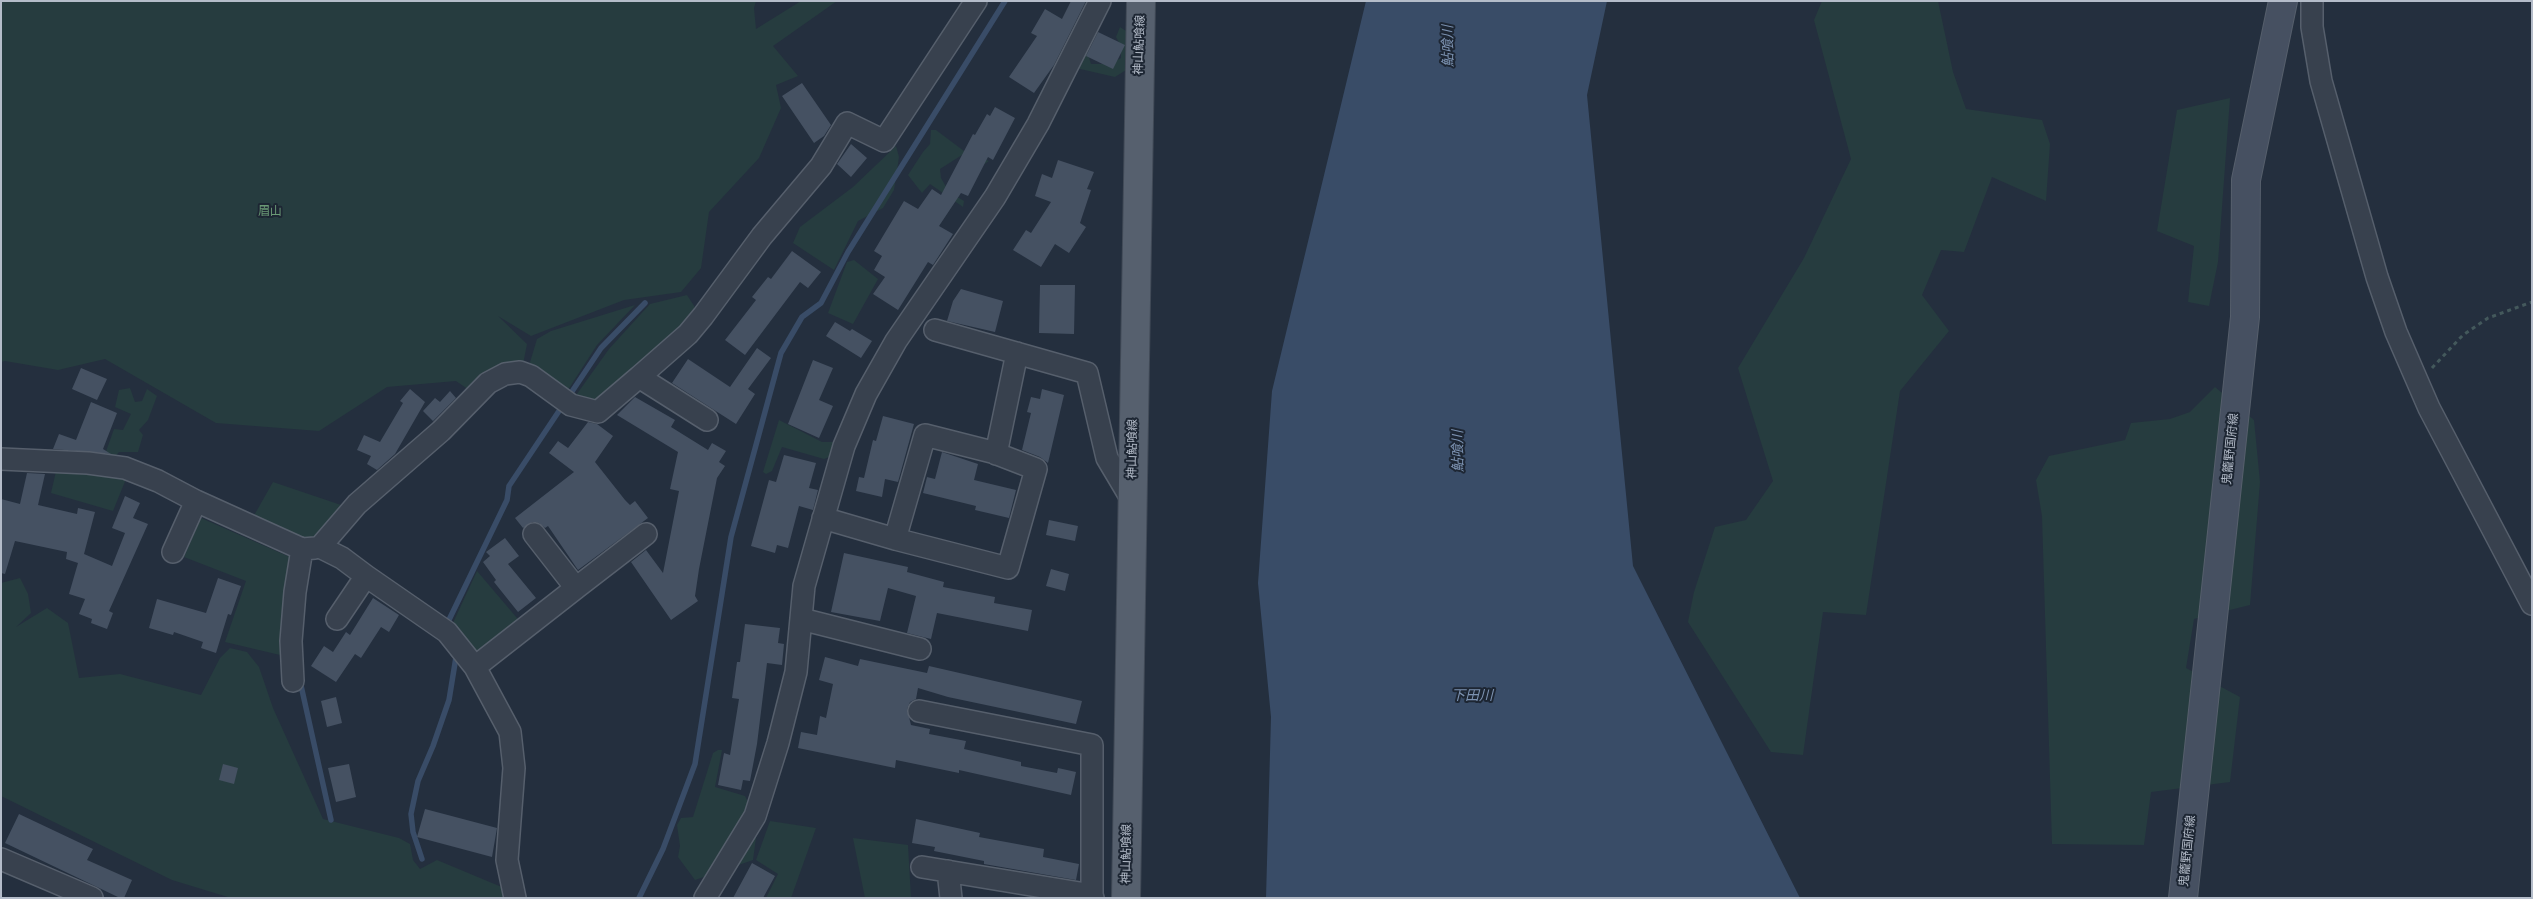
<!DOCTYPE html>
<meta charset="utf-8">
<style>
body{margin:0}
#map{position:relative;width:2533px;height:899px;overflow:hidden;background:#242f3e;font-family:Poppins,sans-serif}
canvas{display:block}
.frame{position:absolute;inset:0;border:2px solid #b4bcc9;pointer-events:none}
</style>
<div id="map">
<canvas width="2533" height="899"></canvas>
<div class="frame"></div>
</div>
<script>
const ctx = document.querySelector('canvas').getContext('2d');
ctx.lineJoin = 'round';
function fillPath(path, color) {
  ctx.fillStyle = color;
  ctx.fill(path, 'evenodd');
}
function shape(rows) {
  const path = new Path2D();
  for (const r of rows) {
    path.moveTo(r[0], r[1]);
    for (let i = 2; i < r.length; i += 2) path.lineTo(r[i], r[i + 1]);
  }
  return path;
}
function stroke(path, color, width, dash) {
  ctx.strokeStyle = color;
  ctx.lineWidth = width;
  ctx.lineCap = dash ? 'butt' : 'round';
  ctx.setLineDash(dash || []);
  ctx.stroke(path);
}
function drawText(font, color, halo, rows, align = 'center') {
  ctx.font = font + ' Poppins,"Noto Sans JP",sans-serif';
  ctx.lineWidth = 4;
  ctx.setLineDash([]);
  ctx.textBaseline = 'middle';
  ctx.strokeStyle = halo;
  ctx.fillStyle = color;
  for (const [text, x, y, turn = 0] of rows) {
    ctx.save();
    ctx.translate(x, y);
    ctx.rotate((+turn || 0) * Math.PI / 180);
    ctx.textAlign = isNaN(turn) ? turn : align;
    if (halo) ctx.strokeText(text, 0, 0);
    ctx.fillText(text, 0, 0);
    ctx.restore();
  }
}
fillPath(shape([
 [1,1,756,1,754,8,756,29,801,1,837,1,773,46,798,76,776,85,781,108,759,158,709,212,701,268,681,292,624,300,531,336,498,316,527,344,523,364,472,392,456,381,387,387,319,431,216,423,105,359,58,370,5,361,1,362],
 [1822,1,1938,1,1953,72,1966,109,2042,120,2050,144,2046,201,1992,177,1964,252,1941,250,1922,295,1949,331,1900,391,1866,615,1823,612,1803,755,1771,752,1688,622,1694,592,1715,527,1746,520,1773,481,1738,368,1804,258,1851,159,1814,20],
 [1120,27,1129,33,1131,46,1126,70,1115,77,1076,68,1082,52,1087,51,1091,64,1110,64,1121,58,1121,46,1116,37],
 [2230,98,2218,262,2209,306,2188,302,2194,246,2157,231,2177,110],
 [931,130,936,130,964,151,989,161,983,165,962,155,940,169,941,178,949,192,964,201,963,207,930,184,922,193,908,175,923,152,930,144],
 [896,146,899,157,894,190,883,208,858,221,834,270,793,243,800,227,853,187],
 [854,260,878,279,853,324,828,313,847,262],
 [687,295,698,312,593,403,574,398,609,349,650,304],
 [635,305,597,345,566,393,528,369,537,339,551,331],
 [2215,387,2254,420,2260,482,2250,605,2194,619,2186,668,2240,697,2230,782,2151,792,2144,845,2052,844,2042,516,2036,480,2049,456,2125,440,2131,423,2170,419,2190,412],
 [130,388,135,402,142,401,147,389,157,396,148,420,139,430,143,435,138,452,119,452,113,459,104,457,114,429,123,430,131,414,115,407,119,390],
 [779,420,822,442,834,442,829,457,824,459,782,447,772,471,766,474,763,472],
 [57,467,126,479,113,511,51,493],
 [273,482,344,506,319,538,310,540,252,519],
 [201,518,292,558,280,655,225,642,246,581,184,557],
 [477,571,517,618,519,625,482,654,475,653,452,625],
 [20,578,28,594,31,613,16,627,47,608,68,623,79,678,120,674,201,695,220,658,230,648,247,652,259,667,273,708,323,819,399,838,410,844,413,860,420,869,437,860,504,888,504,898,231,898,172,880,1,796,1,583],
 [718,750,722,750,715,787,745,796,758,823,753,860,695,880,678,857,680,846,677,825,681,818,693,817,713,753],
 [770,821,816,828,791,898,766,898,778,874,756,860],
 [853,838,908,845,911,898,865,898]
]), '#263c3f');
fillPath(shape([
 [1366,1,1607,1,1587,95,1633,566,1800,898,1266,898,1271,717,1258,583,1272,391]
]), '#394c67');
stroke(shape([
 [446,626,507,500,509,486,601,348,645,303],
 [300,681,331,820],
 [422,859,413,832,411,814,418,781,433,746,449,700,456,657,453,654],
 [639,898,663,849,695,764,731,537,781,353,802,317,821,303,848,252,1005,1]
]), '#394c67', 5.5);
fillPath(shape([
 [1071,1,1086,1,1054,65,1034,93,1009,77,1037,36,1031,33,1045,9,1062,19],
 [1098,32,1125,45,1113,69,1086,56],
 [802,83,831,125,824,136,814,143,782,96],
 [995,107,1015,118,993,160,988,157,968,196,961,193,939,226,953,234,933,265,928,262,898,310,873,294,885,277,874,270,882,256,874,251,904,201,918,209,932,189,941,195,973,134,975,135,987,114,990,116],
 [851,144,867,158,851,177,837,164],
 [1058,160,1094,172,1087,189,1091,190,1080,223,1086,227,1069,253,1055,244,1041,267,1013,250,1026,230,1031,233,1051,202,1035,196,1042,174,1052,178],
 [792,251,821,272,808,288,800,282,745,355,725,340,756,300,752,297,768,277,771,279],
 [1040,285,1075,285,1074,334,1039,333],
 [961,289,1003,301,995,332,947,321,953,301],
 [835,322,850,331,852,329,872,341,861,358,826,336],
 [757,348,771,358,748,389,755,394,736,424,672,383,688,359,730,387],
 [813,360,833,368,819,400,833,406,819,438,788,424],
 [81,368,107,379,97,400,72,389],
 [410,389,425,402,395,454,377,470,367,464,371,456,357,450,364,435,380,442,403,403,400,401],
 [1042,389,1064,395,1048,463,1040,457,1022,450,1031,413,1027,412,1031,397,1040,399],
 [450,391,456,398,433,421,423,411,435,398,440,402],
 [635,397,675,420,671,427,708,450,712,443,726,451,719,462,725,466,717,478,699,569,695,596,698,601,671,620,631,562,646,550,663,573,679,491,670,489,678,452,617,415],
 [91,402,117,413,103,449,111,454,53,449,59,434,76,440],
 [883,416,914,424,898,482,885,479,882,497,856,491,859,477,864,478,873,440,876,441],
 [588,422,597,424,613,436,595,462,625,500,630,505,635,501,648,518,578,570,548,526,545,528,539,523,533,522,523,528,515,518,574,472,549,453,558,441,568,448],
 [942,452,978,464,974,480,1016,490,1009,518,975,510,976,506,923,493,927,477,935,479],
 [784,455,816,463,809,488,818,490,813,510,799,506,788,548,777,545,775,553,751,546,769,480,776,482],
 [27,473,45,474,38,505,77,514,78,508,95,512,84,554,112,566,125,533,112,528,125,496,140,503,133,518,148,524,109,611,113,613,107,629,91,623,92,619,79,614,85,599,69,594,78,563,66,559,67,552,15,541,5,574,1,573,1,499,20,504],
 [1049,520,1078,526,1075,541,1046,535],
 [505,538,519,556,508,564,536,598,518,612,494,582,496,580,483,562,490,556,486,552],
 [844,553,908,567,907,572,944,582,943,587,995,597,994,603,1032,610,1028,631,937,613,931,639,907,633,916,596,888,588,880,621,831,612],
 [1051,569,1069,574,1065,591,1046,586],
 [218,578,241,586,231,615,228,614,216,653,201,648,203,642,174,632,173,635,149,628,157,599,206,613],
 [373,598,399,615,389,632,381,627,361,658,355,654,336,682,311,666,324,646,333,652,346,632,350,635],
 [745,624,780,628,778,643,784,644,782,665,767,663,757,744,750,781,743,780,741,790,718,785,724,753,730,755,739,699,732,698,737,662,740,662],
 [825,657,858,666,860,659,927,673,929,666,1082,701,1076,724,948,697,918,688,916,699,910,702,907,709,911,725,930,729,929,734,966,741,964,749,1021,762,1021,766,1057,773,1058,768,1076,772,1071,795,959,770,959,773,896,760,895,768,798,748,801,732,817,735,820,716,826,718,833,684,819,680],
 [336,697,342,723,327,727,321,701],
 [223,764,238,768,234,784,219,780],
 [349,764,356,797,336,802,328,768],
 [425,809,497,828,492,857,417,837],
 [19,814,93,849,87,860,132,880,124,898,120,898,5,843],
 [916,819,980,833,979,837,1044,849,1043,857,1079,864,1076,880,984,864,984,861,934,851,935,847,912,843],
 [752,863,775,876,763,898,733,898]
]), '#455162');
const street = shape([
 [2312,1,2312,27,2321,81,2377,277,2396,332,2429,408,2532,604],
 [935,330,1087,373,1107,458,1132,500],
 [639,377,688,334,703,316,762,236,821,166,847,123,884,141,976,1],
 [996,454,1017,353],
 [1,459,88,463,125,468,158,481,196,501],
 [823,518,895,539,925,435,992,452,1036,469,1008,568,895,539],
 [173,552,196,501,302,549],
 [366,576,342,558,320,547,357,504,441,431,488,383,505,374,520,372,531,376,571,405,598,412,639,377,707,420],
 [576,588,646,534],
 [337,619,366,576,447,632,475,667,510,732,514,768,507,860,515,898],
 [801,619,920,649],
 [475,667,576,588,534,534],
 [293,681,291,641,295,592,302,549,315,548],
 [919,711,1092,745,1092,895],
 [1,859,92,898],
 [922,867,1092,895,1093,898],
 [948,871,951,898],
 [705,898,755,816,778,743,796,672,804,586,844,446,866,394,896,341,995,197,1038,124,1100,1]
]);
const secondary = shape([
 [2183,898,2245,317,2246,180,2283,1]
]);
const primary = shape([
 [1126,898,1141,1]
]);
stroke(street, '#565f6c', 24);
stroke(secondary, '#565f6c', 30);
stroke(primary, '#414a57', 30);
stroke(shape([
 [2432,368,2463,335,2488,318,2532,302]
]), '#44595c', 3, [4, 4]);
stroke(street, '#38414e', 21);
stroke(secondary, '#465061', 28);
stroke(primary, '#56606e', 28);
drawText('12px', '#b4bcc9', '#1d2633', [
 ["神山鮎喰線",1140,45,-88],
 ["神山鮎喰線",1133,449,-89],
 ["鬼籠野国府線",2231,449,-84],
 ["鬼籠野国府線",2188,851,-84],
 ["神山鮎喰線",1127,854,-89]
]);
drawText('12px', '#6b9a76', '#1d2633', [
 ["眉山",270,212]
]);
drawText('italic 14px', '#7c92b1', '#1d2633', [
 ["鮎喰川",1449,46,-91],
 ["鮎喰川",1459,451,-91],
 ["下田川",1472,696]
]);
</script>
